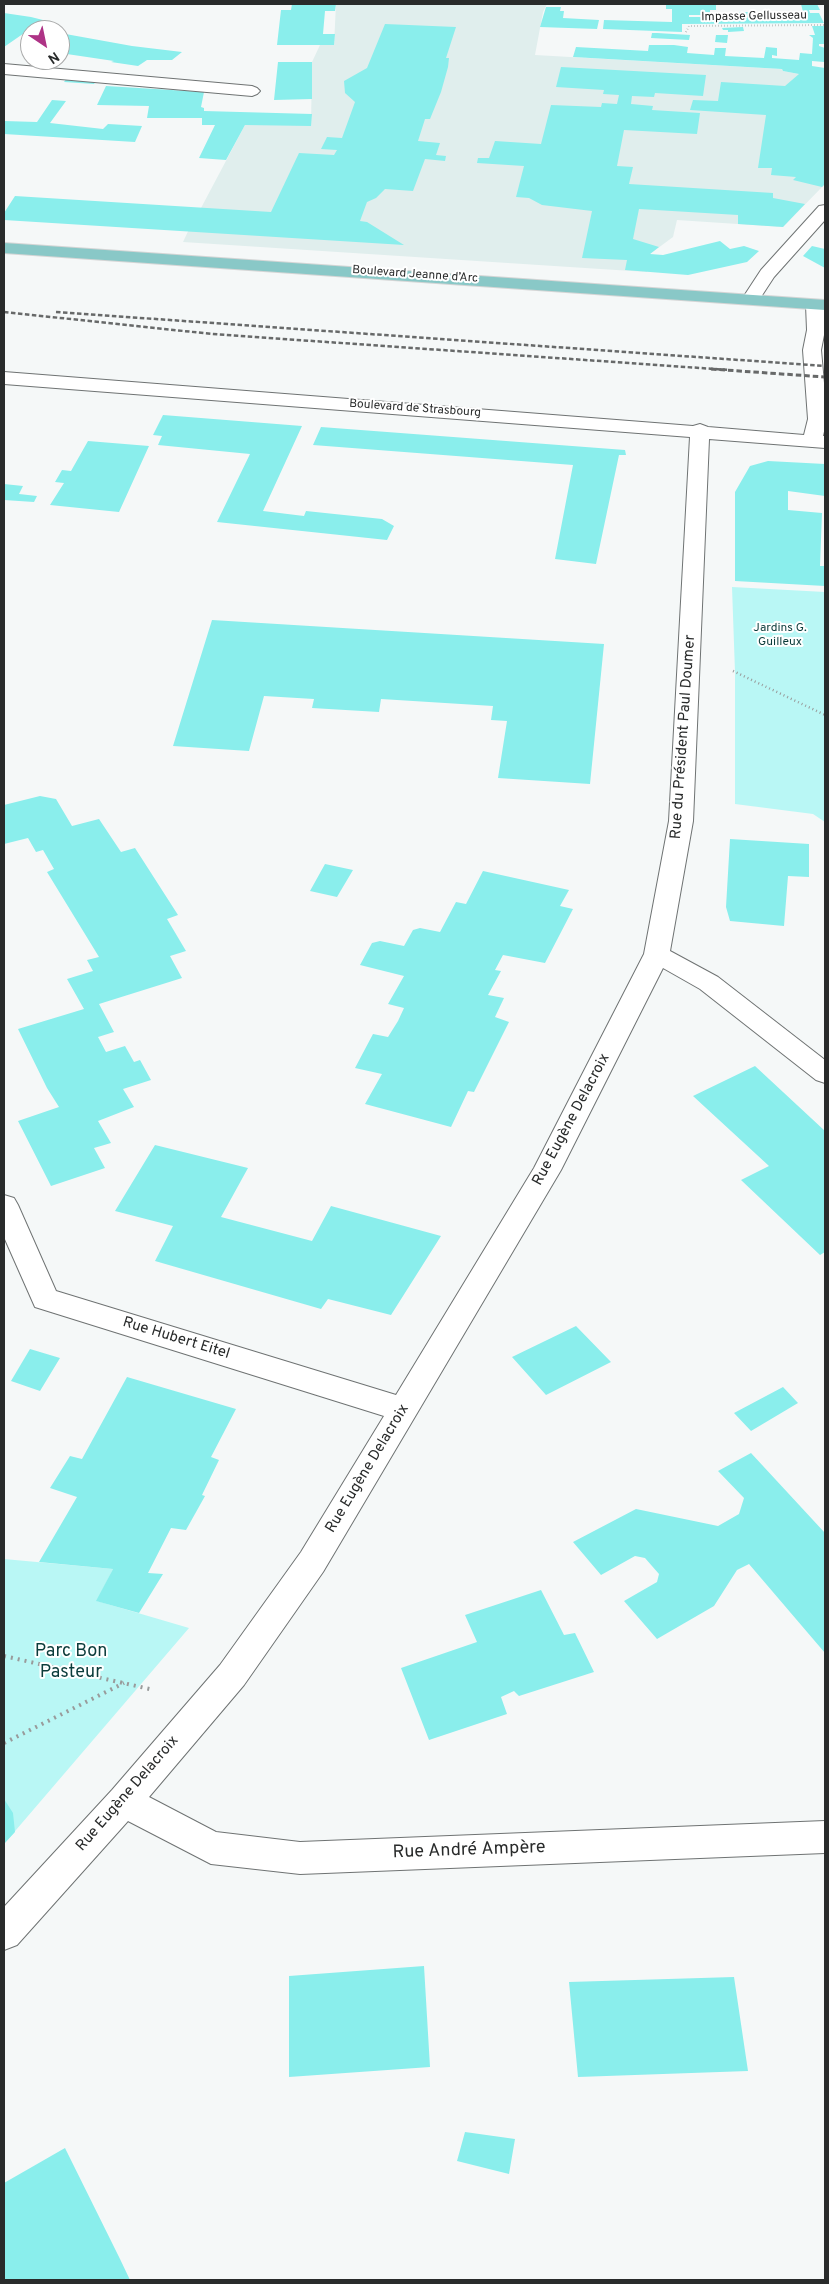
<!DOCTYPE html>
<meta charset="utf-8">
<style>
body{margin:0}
#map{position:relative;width:829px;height:2284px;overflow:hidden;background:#f5f8f8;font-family:Overpass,sans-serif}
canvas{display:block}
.frame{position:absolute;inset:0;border:5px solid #292b2b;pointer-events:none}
.north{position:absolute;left:20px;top:20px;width:50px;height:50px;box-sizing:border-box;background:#fff;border:1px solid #a9aaaa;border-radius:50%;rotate:146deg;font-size:14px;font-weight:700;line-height:20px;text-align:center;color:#292b2b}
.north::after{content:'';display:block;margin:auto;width:18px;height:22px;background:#ae3386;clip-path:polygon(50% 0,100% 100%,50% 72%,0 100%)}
</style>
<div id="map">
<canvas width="829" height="2284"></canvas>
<div class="frame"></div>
<div class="north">N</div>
</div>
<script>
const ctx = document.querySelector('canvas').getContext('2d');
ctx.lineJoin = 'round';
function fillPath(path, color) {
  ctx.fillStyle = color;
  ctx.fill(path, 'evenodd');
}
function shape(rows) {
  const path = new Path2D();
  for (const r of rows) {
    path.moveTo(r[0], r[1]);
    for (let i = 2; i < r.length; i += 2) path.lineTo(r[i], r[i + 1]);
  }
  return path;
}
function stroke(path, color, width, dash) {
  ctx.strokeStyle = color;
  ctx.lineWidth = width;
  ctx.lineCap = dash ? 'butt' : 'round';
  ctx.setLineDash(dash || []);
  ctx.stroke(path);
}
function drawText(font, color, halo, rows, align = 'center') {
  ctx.font = font + ' Overpass,sans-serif';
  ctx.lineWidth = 4;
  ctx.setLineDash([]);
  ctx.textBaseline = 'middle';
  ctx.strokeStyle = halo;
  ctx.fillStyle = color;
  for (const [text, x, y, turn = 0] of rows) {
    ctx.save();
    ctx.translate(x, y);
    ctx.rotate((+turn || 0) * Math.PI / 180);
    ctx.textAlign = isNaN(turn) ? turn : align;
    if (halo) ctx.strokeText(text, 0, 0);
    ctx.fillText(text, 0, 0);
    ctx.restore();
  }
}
fillPath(shape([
 [336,4,547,4,543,12,535,55,782,69,783,71,825,79,825,184,783,227,677,220,673,237,650,254,647,272,183,242,199,208,201,208,245,125,311,125,312,62,320,45,334,45]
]), '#e0eeed');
fillPath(shape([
 [732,587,825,592,825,822,813,814,735,804,735,672],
 [4,1559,113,1569,97,1601,189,1628,4,1844]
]), '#b9f7f5');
fillPath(shape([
 [292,4,336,4,335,11,325,11,323,34,335,34,334,45,277,45,281,10,291,10],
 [666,4,716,4,716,10,710,10,710,15,689,15,689,17,737,17,736,12,803,12,801,4,817,4,820,10,809,10,810,13,819,13,824,23,682,24,682,32,603,29,604,20,672,22,672,9,666,9],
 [546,7,561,7,560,11,564,11,563,18,599,20,597,29,540,27],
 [4,13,31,17,43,20,4,47],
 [385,24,456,27,446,58,449,58,448,67,441,92,430,119,425,119,418,141,440,143,436,155,446,156,445,161,425,159,413,191,385,189,376,198,367,202,360,221,367,222,404,245,4,220,4,213,15,196,271,212,299,153,334,155,337,150,321,149,327,137,342,138,355,102,345,93,344,81,367,68],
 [812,26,825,26,825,42,824,44,819,44,819,46,825,48,824,62,812,61,812,66,825,68,825,184,822,187,793,180,796,177,771,175,772,168,758,168,766,115,690,110,693,100,718,101,721,82,785,86,799,74,783,71,782,69,573,57,576,47,648,51,649,45,674,45,688,47,687,53,714,55,715,48,726,48,725,56,764,58,766,47,777,48,777,56,772,55,772,58,799,60,800,53,812,54,813,38,809,35,815,35],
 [743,27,744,31,728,32,728,30,723,30,722,28],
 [60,33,132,46,182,52,172,60,147,60,138,66,111,62,114,61,60,53],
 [652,33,657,33,690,35,689,40,651,38],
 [716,35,728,35,727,43,715,42],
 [278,62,312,62,312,99,274,100],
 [561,67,706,75,703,96,655,93,654,97,632,96,631,104,653,106,652,110,700,113,697,134,624,130,617,166,633,167,629,184,773,193,773,198,805,204,783,227,738,224,738,215,639,209,633,239,659,247,650,254,663,255,720,241,730,249,744,246,759,251,747,262,688,275,625,270,627,260,582,258,592,211,542,205,529,198,516,197,524,166,477,163,478,158,489,158,495,141,541,144,551,105,601,107,602,103,617,104,619,95,603,94,604,90,556,87],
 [67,78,97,80,94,84,64,82],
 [106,86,204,92,201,107,204,108,204,111,312,114,311,126,245,125,226,160,199,158,215,125,202,125,202,118,147,118,149,106,97,105],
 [52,100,66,101,50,123,103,129,108,124,142,126,135,142,4,134,4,121,37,122],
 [812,246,825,249,825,268,803,256],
 [163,415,302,426,263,511,304,516,306,511,382,519,394,526,387,540,217,522,250,454,158,445,162,436,153,435],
 [321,427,625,450,626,455,619,455,596,564,555,559,573,465,313,445],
 [88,441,149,446,119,512,50,505,64,483,55,482,62,470,71,471],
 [768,461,825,464,825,496,788,491,788,510,822,513,820,566,825,566,825,586,735,581,735,492,750,466],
 [4,484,23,486,19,494,37,496,34,502,4,500],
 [212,620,604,644,590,784,498,778,507,721,491,720,493,706,381,699,379,712,312,708,314,699,264,696,249,751,173,746],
 [40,796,56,799,72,826,99,819,121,852,135,848,178,915,167,919,186,951,170,956,182,978,99,1004,114,1032,98,1037,106,1052,125,1046,134,1062,140,1060,151,1080,123,1089,134,1107,98,1121,111,1143,94,1148,105,1168,51,1186,18,1121,59,1107,47,1088,18,1029,84,1009,67,979,93,971,87,960,99,957,47,872,54,869,43,850,36,852,28,838,4,844,4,805],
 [730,839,809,844,809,877,788,876,784,926,730,921,726,907],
 [325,864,353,870,337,897,310,891],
 [483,871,569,890,560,906,573,909,545,963,503,955,495,970,501,971,488,995,504,998,495,1017,509,1022,474,1092,468,1091,451,1127,365,1104,382,1074,355,1068,373,1034,388,1037,398,1021,404,1008,388,1004,404,976,360,965,372,943,380,941,404,946,413,930,420,928,440,932,456,902,466,904],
 [755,1066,825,1131,825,1252,820,1255,741,1180,769,1166,693,1096],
 [155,1145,248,1168,221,1217,312,1241,331,1206,441,1236,391,1315,328,1299,321,1309,155,1261,173,1226,115,1211],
 [576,1326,611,1362,546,1395,512,1357],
 [30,1349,60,1358,40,1391,11,1381],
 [127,1377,236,1409,211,1457,219,1460,202,1495,205,1496,186,1530,171,1528,148,1573,163,1574,139,1613,96,1601,113,1569,39,1562,77,1497,50,1488,70,1456,82,1459],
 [783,1387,798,1403,751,1431,734,1413],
 [751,1453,825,1533,825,1653,749,1564,737,1570,714,1606,657,1639,624,1601,657,1582,659,1574,645,1558,635,1556,601,1575,573,1542,636,1509,718,1526,739,1514,744,1498,718,1471],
 [541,1590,564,1635,575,1633,594,1672,519,1696,514,1691,501,1697,507,1714,429,1740,401,1668,477,1642,465,1615],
 [4,1799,13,1813,15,1832,4,1844],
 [424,1966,430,2067,289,2077,289,1976],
 [734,1977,748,2071,578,2077,569,1982],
 [465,2132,515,2139,509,2174,457,2161],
 [65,2148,120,2259,130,2280,4,2280,4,2183]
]), '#8aeeec');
const minor = shape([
 [4,64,252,86,257,88,260,91,257,94,252,96,4,74,4,64],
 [825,205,825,220,774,277,757,303,745,303,742,299,761,270,819,206,825,205],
 [815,300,821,301,824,305,825,330,821,350,825,394,825,427,823,436,825,436,825,448,709,439,693,821,670,951,718,977,825,1060,825,1083,816,1080,700,989,663,968,561,1170,323,1572,244,1685,149,1797,216,1832,300,1842,825,1821,825,1853,300,1874,211,1864,128,1821,17,1945,4,1950,4,1907,112,1790,220,1665,301,1552,384,1416,35,1307,4,1237,4,1195,14,1198,18,1205,56,1291,396,1395,534,1168,644,954,669,821,690,437,4,384,4,372,693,426,700,424,708,427,804,435,808,419,803,350,807,330,806,305,809,301,815,300]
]);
const major = shape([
 [4,243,825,300,825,310,4,253,4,243]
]);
stroke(minor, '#6f7373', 2);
stroke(major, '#d4d5d5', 2);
stroke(shape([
 [686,32,689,26,825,25]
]), '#999b9b', 2, [0.5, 2.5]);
stroke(shape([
 [733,671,825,715]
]), '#999b9b', 2.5, [1, 3]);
stroke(shape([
 [4,1656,154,1690],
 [4,1743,124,1683]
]), '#999b9b', 4, [2, 5]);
fillPath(minor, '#fff');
fillPath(major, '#89c8c7');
stroke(shape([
 [4,312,212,334,729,370],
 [56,312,825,366]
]), '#676969', 2.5, [4.5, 2.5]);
stroke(shape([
 [711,369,825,377]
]), '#676969', 3, [5.5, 3]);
drawText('12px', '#292b2b', '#fff', [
 ["Impasse Gellusseau",754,17,-1],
 ["Boulevard Jeanne d’Arc",415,275,4],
 ["Boulevard de Strasbourg",415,409,4]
]);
drawText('12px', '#0b3c3b', '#fff', [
 ["Jardins G.",780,629],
 ["Guilleux",780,643]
]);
drawText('15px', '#292b2b', '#fff', [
 ["Rue du Président Paul Doumer",684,737,-86],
 ["Rue Eugène Delacroix",572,1120,-62],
 ["Rue Hubert Eitel",176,1339,17],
 ["Rue Eugène Delacroix",368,1469,-59],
 ["Rue Eugène Delacroix",128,1794,-49]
]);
drawText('18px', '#0b3c3b', '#fff', [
 ["Parc Bon",71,1652],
 ["Pasteur",71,1673]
]);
drawText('18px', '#292b2b', '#fff', [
 ["Rue André Ampère",469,1851,-2]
]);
</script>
